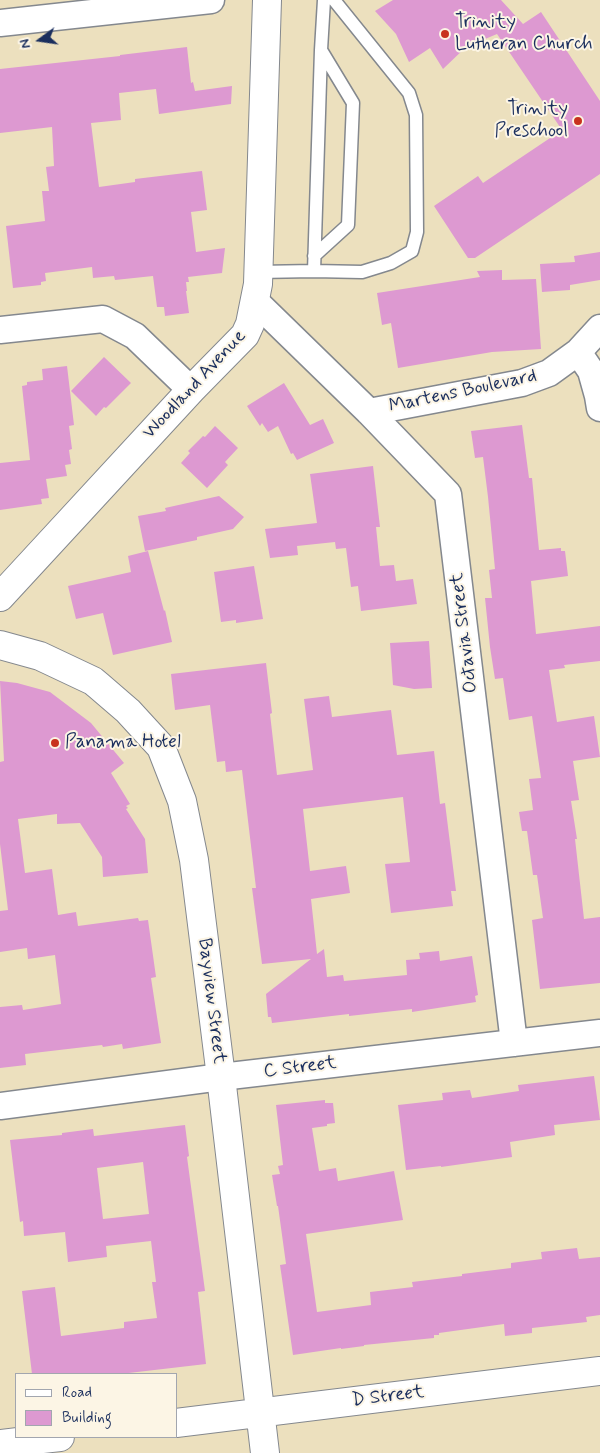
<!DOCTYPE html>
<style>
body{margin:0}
#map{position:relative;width:600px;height:1453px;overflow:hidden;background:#ece0be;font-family:Mynerve,sans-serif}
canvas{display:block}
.legend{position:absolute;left:15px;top:1373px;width:162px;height:65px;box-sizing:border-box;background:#fcf5e5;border:1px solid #a2a6af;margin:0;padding:6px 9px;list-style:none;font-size:15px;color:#1b2f5e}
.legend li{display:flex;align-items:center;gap:10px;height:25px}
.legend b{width:25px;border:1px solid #a2a6af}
.north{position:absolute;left:15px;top:15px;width:50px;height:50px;-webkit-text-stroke:4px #fcf5e5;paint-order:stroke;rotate:256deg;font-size:14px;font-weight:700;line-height:20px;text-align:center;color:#1b2f5e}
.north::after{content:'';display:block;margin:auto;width:18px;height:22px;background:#1b2f5e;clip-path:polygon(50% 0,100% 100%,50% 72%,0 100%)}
</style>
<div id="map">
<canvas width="600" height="1453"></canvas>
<ul class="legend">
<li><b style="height:6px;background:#fff"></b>Road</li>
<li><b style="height:14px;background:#dd99d1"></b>Building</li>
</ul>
<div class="north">N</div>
</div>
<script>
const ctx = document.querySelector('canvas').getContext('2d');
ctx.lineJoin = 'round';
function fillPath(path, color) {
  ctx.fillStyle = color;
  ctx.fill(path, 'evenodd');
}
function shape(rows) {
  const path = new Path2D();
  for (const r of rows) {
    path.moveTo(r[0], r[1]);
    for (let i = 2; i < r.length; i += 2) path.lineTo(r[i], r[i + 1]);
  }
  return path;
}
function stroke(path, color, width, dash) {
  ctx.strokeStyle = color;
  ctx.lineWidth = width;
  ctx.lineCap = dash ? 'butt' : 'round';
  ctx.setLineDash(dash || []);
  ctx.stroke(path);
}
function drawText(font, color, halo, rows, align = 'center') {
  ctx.font = font + ' Mynerve,sans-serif';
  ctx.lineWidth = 4;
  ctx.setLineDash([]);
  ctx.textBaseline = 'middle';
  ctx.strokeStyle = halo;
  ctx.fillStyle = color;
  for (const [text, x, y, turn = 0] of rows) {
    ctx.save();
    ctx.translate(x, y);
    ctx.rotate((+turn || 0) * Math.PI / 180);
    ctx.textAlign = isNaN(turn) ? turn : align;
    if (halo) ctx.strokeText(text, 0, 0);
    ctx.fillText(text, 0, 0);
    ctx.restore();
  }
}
fillPath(shape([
 [393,0,501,0,523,24,541,12,600,101,600,174,475,258,468,258,434,206,478,176,483,183,562,130,497,34,466,47,443,69,430,48,409,62,396,34,375,11],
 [187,47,191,83,193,82,195,91,232,86,231,104,159,114,156,89,119,93,121,120,91,123,99,187,135,182,135,179,202,171,207,210,191,212,196,252,225,248,222,273,188,277,189,282,186,282,187,291,186,291,189,313,165,316,164,307,157,307,153,276,115,280,114,276,93,278,92,267,45,273,46,281,41,282,41,285,13,288,6,226,45,221,42,191,49,191,46,167,54,166,52,127,0,133,0,69,120,56,120,55],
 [600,252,600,280,570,285,570,290,542,292,540,264,575,262,574,256],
 [502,270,502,280,536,279,541,349,492,352,398,368,391,323,382,325,377,293,480,277,477,271],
 [104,357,131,383,106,408,104,407,96,416,71,391],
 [67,366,74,425,69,426,72,449,69,450,71,464,65,465,67,476,46,479,49,498,41,499,42,504,0,510,0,463,30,460,22,386,27,385,27,382,43,380,42,369],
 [284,383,310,425,323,419,334,443,297,460,293,453,291,454,278,426,268,432,262,423,260,426,247,406],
 [522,425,529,478,532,478,539,550,561,548,561,551,565,551,568,576,531,581,536,634,600,626,600,661,564,665,565,668,549,670,557,722,594,716,600,757,573,761,579,800,571,801,577,839,575,839,584,919,600,917,600,983,540,989,532,920,543,918,537,875,533,875,527,831,522,831,519,812,533,810,529,779,541,778,532,716,509,720,503,678,495,679,490,647,485,598,492,598,489,570,495,569,488,497,483,457,475,458,471,431],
 [215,426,238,448,225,462,228,465,207,488,181,463,190,453,188,451,203,436,205,437],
 [373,466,380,527,376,527,380,566,394,565,396,581,413,579,417,604,361,611,358,586,351,587,346,548,336,549,335,542,297,546,298,555,270,558,265,529,317,523,310,474],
 [219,496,244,517,233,529,197,537,197,540,145,551,138,516,166,511,165,508],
 [148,551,164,611,165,610,172,642,113,655,103,613,76,619,68,586,131,572,128,556],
 [254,566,263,619,236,623,236,620,221,622,214,572],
 [429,641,432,688,414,689,393,685,390,643],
 [266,663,272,713,270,714,277,775,313,770,304,699,329,696,332,717,391,710,397,755,434,751,440,804,445,803,456,891,451,891,453,906,391,913,385,864,410,862,403,797,303,809,310,871,346,866,350,893,311,899,317,954,324,949,327,977,343,975,344,981,407,975,406,960,420,959,419,953,439,951,440,961,472,956,478,995,475,996,476,1002,412,1012,412,1009,349,1016,349,1014,272,1023,271,1017,268,1017,266,994,311,959,262,964,252,888,256,888,242,770,226,772,225,761,217,762,210,705,175,710,171,674],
 [0,681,17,683,50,692,91,723,124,763,111,773,130,804,126,806,128,808,126,809,145,839,148,873,103,877,102,857,80,823,57,824,57,814,18,819,25,873,52,869,58,915,76,912,78,926,138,918,139,921,148,920,156,977,151,978,161,1043,123,1049,122,1044,103,1047,102,1045,25,1054,26,1065,0,1068,0,1007,22,1005,23,1010,61,1004,55,955,28,959,27,948,0,952,0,911,8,910,0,844,0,762,4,761],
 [594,1076,600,1120,554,1125,555,1135,510,1142,512,1157,441,1167,441,1166,406,1170,398,1105,443,1100,442,1093,470,1090,472,1098,519,1091,518,1085],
 [325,1100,325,1103,333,1103,335,1123,327,1124,327,1126,312,1128,319,1171,336,1168,338,1181,394,1171,403,1220,306,1234,317,1312,371,1305,370,1292,413,1287,412,1282,462,1276,462,1274,511,1268,511,1263,542,1259,541,1252,577,1248,579,1259,600,1257,600,1315,586,1317,587,1322,532,1328,532,1333,505,1336,504,1324,439,1333,439,1335,434,1335,434,1338,364,1345,364,1346,341,1349,341,1348,293,1355,280,1265,286,1264,278,1206,277,1206,272,1175,280,1174,278,1166,283,1165,276,1105],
 [185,1125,189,1156,187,1157,205,1291,198,1292,206,1364,120,1374,32,1374,22,1291,55,1287,61,1336,124,1328,124,1322,157,1318,152,1282,156,1282,151,1241,106,1246,107,1257,68,1262,65,1232,24,1236,23,1221,20,1222,10,1140,62,1135,62,1133,93,1129,94,1136],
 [143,1162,149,1214,103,1219,97,1168]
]), '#dd99d1');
const service = shape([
 [314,256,348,225,353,103,321,50],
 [314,271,362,272,391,263,412,251,417,232,416,115,409,93,334,0],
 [258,272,314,271,321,50,324,0]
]);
const minor = shape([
 [0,23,211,0],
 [255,301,369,412,448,494,514,1043],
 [0,330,103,319,135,336,191,390],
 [578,352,591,371,598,396,600,408],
 [369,412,522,383,549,373,578,352,600,328],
 [0,1106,221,1077,600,1033]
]);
const tertiary = shape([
 [0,597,191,390,245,335,250,324,258,284,267,0],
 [0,645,40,656,93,681,99,686,128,711,161,747,182,801,194,860,221,1077,265,1453],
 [176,1423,600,1371],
 [0,1444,60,1437]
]);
stroke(service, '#84888e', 15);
stroke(minor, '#84888e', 29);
stroke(tertiary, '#84888e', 30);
stroke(service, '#fff', 12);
stroke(minor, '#fff', 26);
stroke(tertiary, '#fff', 28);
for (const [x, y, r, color] of [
 [445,34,5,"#c8321e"],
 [578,121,5,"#c8321e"],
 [55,743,5,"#c8321e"]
]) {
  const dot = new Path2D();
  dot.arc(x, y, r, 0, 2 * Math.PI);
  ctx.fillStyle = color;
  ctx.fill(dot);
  stroke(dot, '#fcf5e5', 2);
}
drawText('19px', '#1b2f5e', '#fcf5e5', [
 ["Trinity",455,23],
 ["Lutheran Church",455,45],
 ["Trinity",568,110,"right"],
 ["Preschool",568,132,"right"],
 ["Panama Hotel",65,743]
], 'left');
drawText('19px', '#1b2f5e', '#fcf5e5', [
 ["Woodland Avenue",195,385,-47],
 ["Martens Boulevard",463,392,-12],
 ["Octavia Street",465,633,-97],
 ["Bayview Street",211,1001,83],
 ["C Street",300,1068,-7],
 ["D Street",388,1397,-7]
]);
</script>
